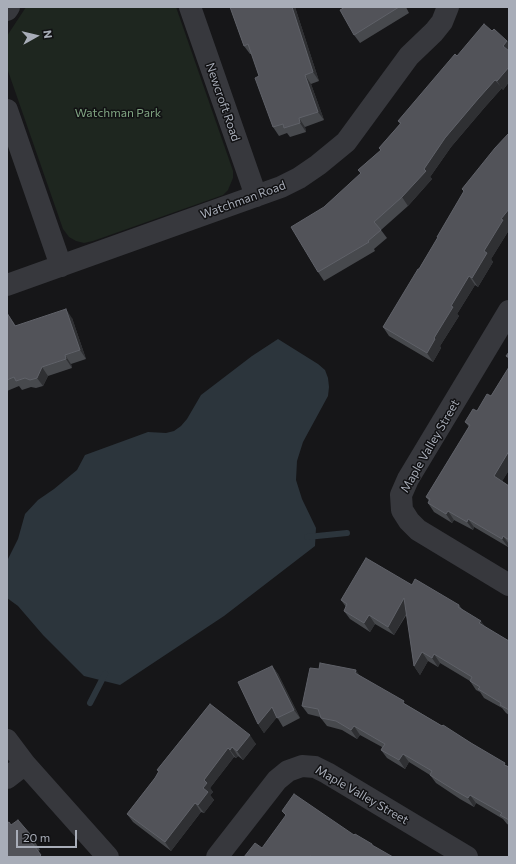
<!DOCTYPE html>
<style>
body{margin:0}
#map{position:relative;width:516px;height:864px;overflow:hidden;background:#161618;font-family:Commissioner,sans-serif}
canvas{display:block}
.frame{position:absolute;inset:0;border:8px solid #a8adb8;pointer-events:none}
.north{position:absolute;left:16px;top:16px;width:40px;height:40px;-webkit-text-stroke:3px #111113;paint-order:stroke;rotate:82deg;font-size:11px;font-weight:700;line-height:16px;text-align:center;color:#a8adb8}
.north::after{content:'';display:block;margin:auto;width:14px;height:18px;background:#a8adb8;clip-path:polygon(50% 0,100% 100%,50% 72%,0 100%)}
.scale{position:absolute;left:16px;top:830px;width:61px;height:18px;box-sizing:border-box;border:2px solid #a8adb8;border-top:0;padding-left:5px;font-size:12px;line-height:14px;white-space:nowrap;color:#a8adb8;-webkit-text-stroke:3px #111113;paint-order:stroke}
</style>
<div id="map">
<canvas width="516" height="864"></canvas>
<div class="frame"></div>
<div class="north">N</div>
<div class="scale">20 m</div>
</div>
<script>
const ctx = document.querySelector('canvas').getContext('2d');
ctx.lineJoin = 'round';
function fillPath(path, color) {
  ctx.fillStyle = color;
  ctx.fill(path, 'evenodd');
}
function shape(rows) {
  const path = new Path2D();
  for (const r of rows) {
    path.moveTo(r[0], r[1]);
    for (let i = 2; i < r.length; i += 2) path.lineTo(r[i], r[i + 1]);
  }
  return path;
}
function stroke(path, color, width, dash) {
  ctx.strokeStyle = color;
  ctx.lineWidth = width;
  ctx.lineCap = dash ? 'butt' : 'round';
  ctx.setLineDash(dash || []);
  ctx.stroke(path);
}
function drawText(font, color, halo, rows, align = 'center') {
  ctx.font = font + ' Commissioner,sans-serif';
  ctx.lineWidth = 3;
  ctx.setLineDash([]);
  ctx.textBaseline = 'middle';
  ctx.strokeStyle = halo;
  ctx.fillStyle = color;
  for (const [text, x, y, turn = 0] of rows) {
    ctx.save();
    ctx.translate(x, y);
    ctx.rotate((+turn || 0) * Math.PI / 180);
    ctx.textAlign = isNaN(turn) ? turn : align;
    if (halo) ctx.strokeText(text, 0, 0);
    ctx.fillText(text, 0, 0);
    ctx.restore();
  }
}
fillPath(shape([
 [26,7,176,7,233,171,233,178,228,190,223,195,93,241,84,243,76,241,69,237,63,229,7,68,7,36]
]), '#1e261f');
fillPath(shape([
 [278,339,318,364,325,370,328,378,329,387,328,396,303,442,297,461,296,480,302,499,316,528,315,546,224,616,120,685,84,676,43,635,18,606,7,598,7,559,8,559,18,539,25,514,38,500,54,489,77,470,85,455,148,432,166,433,174,431,181,426,187,419,201,395,252,356]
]), '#2c353c');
stroke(shape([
 [307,537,347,533],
 [90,703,105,674]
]), '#2c353c', 6);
stroke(shape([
 [190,7,256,196],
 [7,10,9,7],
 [7,110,61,266],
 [7,285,281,187,299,178,318,165,346,142,409,56,434,32,442,22,448,7],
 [509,311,408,479,401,495,402,510,409,521,418,530,509,585],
 [7,740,25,764,108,857],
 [7,778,25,764],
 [217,857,277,780,288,771,302,766,315,767,327,773,467,857]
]), '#37383d', 22);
fillPath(shape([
 [230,7,295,7,319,81,311,84,324,120,305,127,306,132,290,137,287,133,279,136,273,127,259,76,252,54,250,54,244,46],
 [345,7,406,7,409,13,360,43,354,35],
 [492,31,507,41,509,43,509,82,503,90,502,88,485,107,451,147,430,177,432,179,408,206,381,230,387,238,374,249,375,251,324,281,318,272,324,207,361,174,358,170,381,150,379,148,400,124,398,121,457,56],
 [509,133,509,225,508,226,509,228,509,230,491,259,493,262,478,287,475,285,457,314,459,316,440,346,441,348,433,362,389,336,383,327,438,238,437,237,464,192,462,189],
 [7,313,16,326,72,318,86,359,71,364,72,368,48,376,43,386,36,388,31,387,22,390,19,386,7,391],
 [509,367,509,470,502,481,509,486,509,545,508,547,474,527,473,530,454,520,452,523,434,512,428,503,429,501,426,497,469,427,465,422,477,411,491,396],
 [412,585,459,605,462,609,485,627,509,641,509,715,506,713,502,708,484,698,480,692,476,690,470,681,440,663,438,667,428,661,420,675,414,666,407,614,394,635,375,624,370,632,350,619,344,611,346,607,341,600],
 [272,666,278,674,300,718,283,727,277,717,264,733,258,724],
 [319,669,360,676,407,705,471,743,509,767,509,825,507,824,503,819,476,803,474,807,460,799,436,783,430,775,409,762,405,769,387,758,381,750,382,747,360,735,357,739,342,730,327,726,320,717,308,714,302,706],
 [210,704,256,744,243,760,238,756,236,758,234,757,210,788,213,792,210,795,214,800,204,813,201,812,171,851,133,822,127,814,155,778,159,772,157,770],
 [30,834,40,850,38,851,42,857,7,857]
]), '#47494d');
fillPath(shape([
 [292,7,295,7,319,81,313,72],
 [507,41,509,43,509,54,503,46],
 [509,67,509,82,503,90,497,81],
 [305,75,311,84,324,120,318,112],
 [495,80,502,88,485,107,451,147,430,177,432,179,408,206,402,197,424,169,445,138,478,99],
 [299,118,305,127,306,132,300,123],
 [509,209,509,225,508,226,509,228,509,230,491,259,493,262,478,287,472,278,484,251,501,219],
 [469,276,475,285,457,314,459,316,440,346,441,348,433,362,427,353,451,306],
 [66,309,72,318,86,359,80,350],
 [65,355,71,364,72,368,66,359],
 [42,367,48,376,43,386,37,378],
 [509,451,509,470,500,485,494,476],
 [448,511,454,520,452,523,446,514],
 [468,519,474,527,473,530,467,522],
 [503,536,509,544,508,547,502,539],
 [404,598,410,607,394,635,388,627],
 [369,615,375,624,370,632,364,623],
 [481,621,487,629,479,623],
 [422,652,428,661,420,675,414,666],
 [434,654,440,663,438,667,432,658],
 [272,666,278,674,300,718,294,710],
 [356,670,362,679,355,673],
 [272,707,278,716,264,733,258,724],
 [354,726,360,735,357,739,351,730],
 [250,735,256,744,243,760,237,751],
 [232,747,238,756,236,758,230,750],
 [228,748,234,757,210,788,213,792,210,795,214,800,204,813,198,805,203,788,204,780],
 [403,754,409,762,405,769,399,760],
 [470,795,476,803,474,807,468,798],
 [195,803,201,812,171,851,165,842]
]), '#2f3033');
const building = shape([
 [230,7,292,7,313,72,305,75,318,112,299,118,300,123,284,128,283,124,273,127,255,78,259,76,248,44,244,46,230,7],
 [345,7,399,7,354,35,340,10,345,7],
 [484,24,492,31,494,29,507,41,503,46,509,51,509,67,497,81,495,80,478,99,445,138,424,169,426,171,402,197,374,222,381,230,368,241,369,242,318,272,291,227,324,207,361,173,358,170,381,150,379,148,401,123,398,121,455,54,457,56,484,24],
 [509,133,509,209,501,219,503,220,484,251,487,253,472,278,469,276,451,306,453,307,434,338,435,339,427,353,383,327,418,269,419,269,438,237,437,237,464,191,462,189,495,148,509,133],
 [66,309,80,350,65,355,66,359,42,367,37,378,30,380,25,378,16,381,14,377,7,380,7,313,15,326,66,309],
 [509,352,509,358,506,356,509,352],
 [509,367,509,451,494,476,509,486,509,540,503,536,502,539,468,519,467,522,448,511,446,514,428,503,430,499,426,497,470,425,465,422,473,409,477,411,487,394,491,396,509,367],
 [366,558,412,585,415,579,459,605,458,607,481,621,479,623,509,641,509,710,500,705,501,703,478,689,480,687,470,681,472,677,434,654,432,658,422,652,414,666,404,598,388,627,369,615,364,623,344,611,347,604,341,600,366,558],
 [320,663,356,670,355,673,404,701,403,703,442,726,443,725,471,743,505,763,504,765,509,767,509,820,500,815,502,813,470,795,468,798,454,790,430,775,432,771,403,754,399,760,381,750,385,744,354,726,351,730,336,721,321,718,318,709,302,706,310,668,319,669,320,663],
 [272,666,294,710,277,718,272,707,258,724,238,682,272,666],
 [210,704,250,735,237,751,232,747,230,750,228,748,204,780,207,783,203,788,208,792,198,805,195,803,165,842,127,814,155,778,159,771,157,770,210,704],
 [294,794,354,835,355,834,372,844,372,845,393,857,312,857,310,856,309,857,244,857,255,843,262,848,286,815,282,811,294,794],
 [18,820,30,834,29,835,34,842,32,843,41,855,39,857,7,857,7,823,9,822,11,825,18,820]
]);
fillPath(building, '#525359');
stroke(building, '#5f6168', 1);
drawText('12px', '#a8adb8', '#111113', [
 ["Newcroft Road",223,102,71],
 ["Watchman Road",243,200,-20],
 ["Maple Valley Street",430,446,-60],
 ["Maple Valley Street",362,795,30]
]);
drawText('12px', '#7fa381', '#111113', [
 ["Watchman Park",118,113]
]);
</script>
